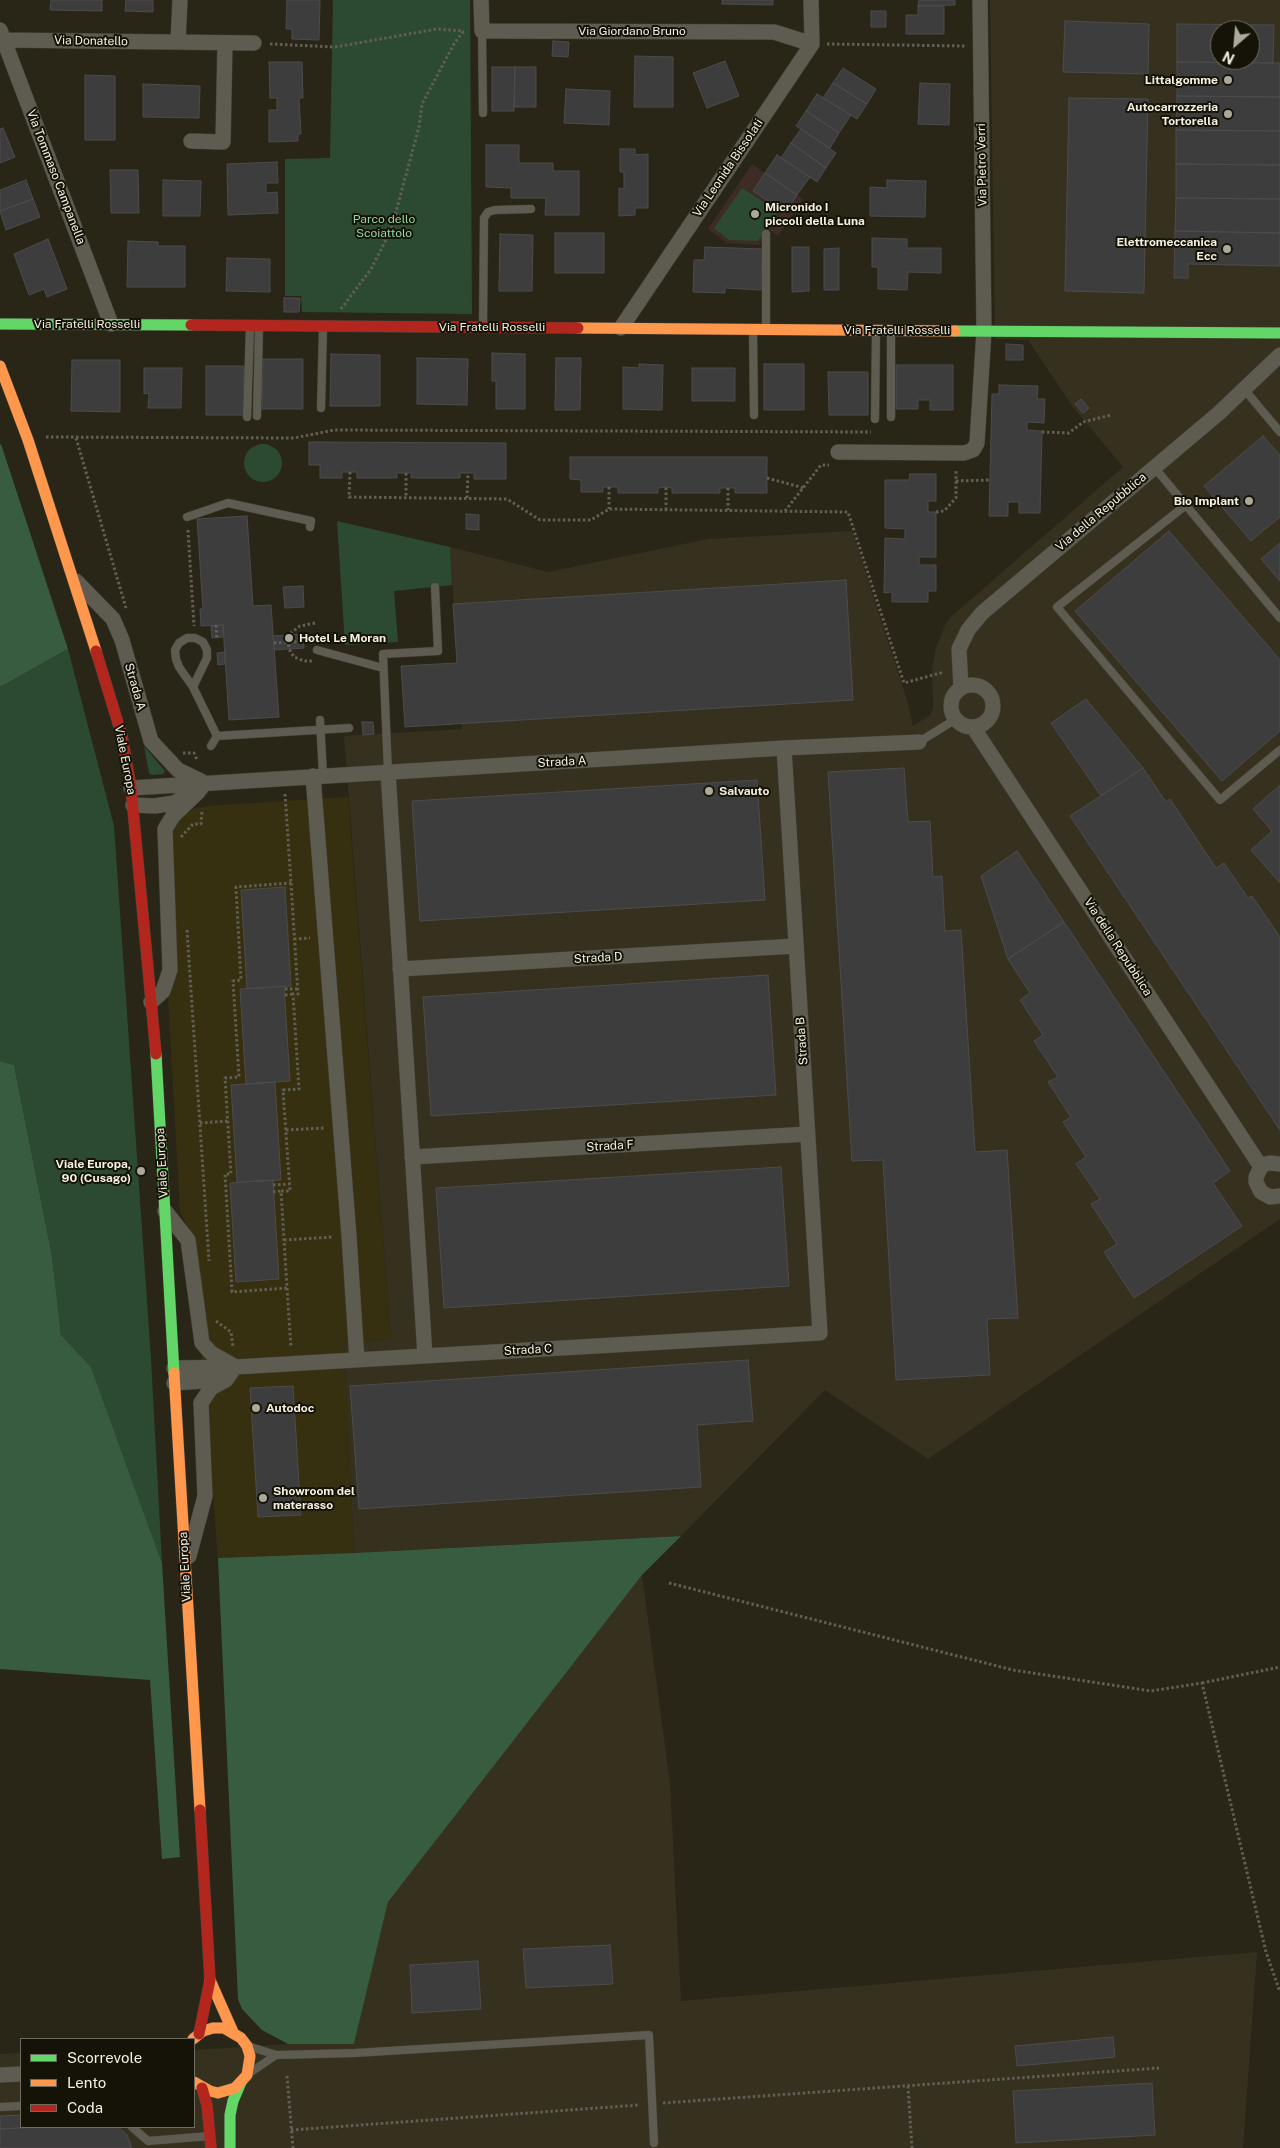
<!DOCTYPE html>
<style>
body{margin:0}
#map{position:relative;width:1280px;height:2148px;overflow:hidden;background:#292618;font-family:"Public Sans",sans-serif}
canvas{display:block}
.legend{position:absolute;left:20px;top:2038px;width:175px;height:90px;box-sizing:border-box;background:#151308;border:1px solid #6e6b5f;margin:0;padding:6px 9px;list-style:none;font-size:15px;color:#f3f0e1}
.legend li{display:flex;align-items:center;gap:10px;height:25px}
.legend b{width:25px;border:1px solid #6e6b5f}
.north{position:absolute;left:1210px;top:20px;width:50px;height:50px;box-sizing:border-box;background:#151308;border:1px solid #6e6b5f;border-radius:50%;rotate:207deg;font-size:14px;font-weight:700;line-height:20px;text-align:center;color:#f3f0e1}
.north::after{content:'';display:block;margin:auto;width:18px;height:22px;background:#aca99b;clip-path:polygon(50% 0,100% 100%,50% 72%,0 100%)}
</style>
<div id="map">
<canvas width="1280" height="2148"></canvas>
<ul class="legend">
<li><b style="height:6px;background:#63d668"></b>Scorrevole</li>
<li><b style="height:6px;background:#ff974d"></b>Lento</li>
<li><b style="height:6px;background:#b3261e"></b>Coda</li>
</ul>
<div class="north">N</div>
</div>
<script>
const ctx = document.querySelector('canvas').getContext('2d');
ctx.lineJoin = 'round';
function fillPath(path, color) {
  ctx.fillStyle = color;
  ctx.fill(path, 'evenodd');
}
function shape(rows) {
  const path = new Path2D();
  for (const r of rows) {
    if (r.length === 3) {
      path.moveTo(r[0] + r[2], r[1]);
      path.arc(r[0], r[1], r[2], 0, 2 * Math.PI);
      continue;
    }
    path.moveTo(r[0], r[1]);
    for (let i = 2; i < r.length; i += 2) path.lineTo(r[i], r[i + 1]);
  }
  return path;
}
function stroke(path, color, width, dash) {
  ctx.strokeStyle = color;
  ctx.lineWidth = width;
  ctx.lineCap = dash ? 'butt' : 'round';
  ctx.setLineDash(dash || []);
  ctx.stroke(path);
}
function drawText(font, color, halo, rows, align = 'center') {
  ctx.font = font + ' "Public Sans",sans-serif';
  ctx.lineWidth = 4;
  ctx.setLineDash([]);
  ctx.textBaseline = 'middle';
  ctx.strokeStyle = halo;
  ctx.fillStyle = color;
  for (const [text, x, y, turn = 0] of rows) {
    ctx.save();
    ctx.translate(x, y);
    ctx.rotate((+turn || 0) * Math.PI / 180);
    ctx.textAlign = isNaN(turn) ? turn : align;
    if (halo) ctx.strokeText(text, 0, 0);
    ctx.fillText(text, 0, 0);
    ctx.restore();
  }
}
fillPath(shape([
 [348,797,391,1340,344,1341,354,1553,218,1558,192,1237,180,1211,168,997,177,974,170,839,179,821,185,815,193,809,206,806]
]), '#363010');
fillPath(shape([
 [990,0,1280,0,1280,1219,928,1459,825,1390,681,1536,354,1553,344,1341,391,1340,344,736,462,729,450,547,548,572,708,539,852,531,907,700,913,726,930,715,933,708,932,668,936,648,945,625,952,616,1123,467,1073,407,1028,340,995,339],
 [1220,30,1250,30,1250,60,1220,60],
 [642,1575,670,1783,681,2001,1257,1952,1243,2148,0,2148,0,2054,21,2053,21,2127,194,2127,194,2050,288,2044,354,2044,388,1902]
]), '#36301f');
fillPath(shape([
 [752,164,803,199,778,236,769,230,759,245,727,243,708,229]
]), '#3d2b26');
fillPath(shape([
 [333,0,470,0,472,314,302,312,301,296,285,296,285,159,330,158],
 [742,188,778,211,758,241,729,240,714,228],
 [263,463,19],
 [337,521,450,547,452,585,394,591,398,642,345,645],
 [68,649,114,826,151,1359,162,1563,91,1367,61,1335,52,1256,14,1065,0,1061,0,687],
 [144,746,165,771,163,774,152,775,149,773]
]), '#2c4a32');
fillPath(shape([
 [1,444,68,649,0,687,0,445],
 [0,1061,14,1065,52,1256,61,1335,91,1367,162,1563,180,1857,162,1859,150,1680,0,1669],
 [681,1536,642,1575,388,1902,354,2044,288,2044,262,2030,242,2009,238,1999,218,1558,354,1553]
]), '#385c3f');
const building = shape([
 [51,0,102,0,102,11,50,10,51,0],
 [126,0,153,0,153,12,125,11,126,0],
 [287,0,320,0,319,40,292,39,292,29,286,29,287,0],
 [722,0,773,0,773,5,722,4,722,0],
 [919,0,955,0,955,5,918,6,919,0],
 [918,6,944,6,944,34,906,34,906,15,918,15,918,6],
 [871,11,886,11,886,27,871,27,871,11],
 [1065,21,1149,24,1148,74,1063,72,1065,21],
 [1177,24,1274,25,1273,63,1177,62,1177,24],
 [1220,30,1250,30,1250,60,1220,60,1220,30],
 [553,41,569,42,568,57,552,56,553,41],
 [635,56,673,57,673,107,634,107,635,56],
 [725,61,739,96,707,108,693,73,725,61],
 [269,62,302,62,303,98,299,98,301,134,298,134,298,141,269,142,269,110,277,110,277,98,270,98,269,62],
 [1177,62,1280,63,1280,97,1177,96,1177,62],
 [492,67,515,67,514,111,492,111,492,67],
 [515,67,536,67,536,107,514,107,515,67],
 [843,68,876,89,867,104,833,83,843,68],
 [85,75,115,76,115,140,85,140,85,75],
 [833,83,867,104,857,119,823,98,833,83],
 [920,83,950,84,949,125,918,124,920,83],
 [143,84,200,86,199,118,143,117,143,84],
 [566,89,610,91,609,125,564,123,566,89],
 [817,94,851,115,839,133,806,111,817,94],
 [1177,96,1280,97,1280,131,1176,130,1177,96],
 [1069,98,1148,99,1144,293,1065,291,1069,98],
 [806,111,839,133,830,148,796,126,806,111],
 [3,128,15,157,0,163,0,129,3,128],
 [801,129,836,153,826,168,791,143,801,129],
 [1176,130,1280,131,1280,165,1176,164,1176,130],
 [791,143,826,168,817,182,781,158,791,143],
 [486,145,519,145,519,163,553,163,553,171,579,171,579,215,545,215,546,198,511,198,511,188,486,187,486,145],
 [620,149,635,149,635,155,648,154,648,208,635,208,635,215,619,216,619,188,624,189,624,172,620,172,620,149],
 [777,155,810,177,797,195,765,173,777,155],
 [277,162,278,183,266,183,266,193,277,192,278,213,228,215,227,164,277,162],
 [1176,164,1280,165,1280,199,1176,198,1176,164],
 [110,170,138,170,139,213,111,213,110,170],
 [765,173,797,195,785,213,753,191,765,173],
 [26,180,33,199,0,211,0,190,26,180],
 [163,180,201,181,200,216,163,216,163,180],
 [887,180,926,181,925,217,870,216,870,187,887,188,887,180],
 [1176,198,1280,199,1280,233,1175,231,1176,198],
 [33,199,40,217,6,230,0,211,33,199],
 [1175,231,1280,233,1280,266,1188,264,1188,278,1174,278,1175,231],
 [555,233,604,233,604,273,555,273,555,233],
 [500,234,533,235,532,291,499,291,500,234],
 [872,238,907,239,907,248,941,248,941,273,908,272,907,290,878,289,878,267,872,267,872,238],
 [48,239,67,289,47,297,44,289,29,295,14,254,48,239],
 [128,241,158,242,158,246,185,246,185,287,127,287,128,241],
 [705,247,762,249,761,290,725,288,725,293,693,292,694,260,704,260,705,247],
 [792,247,809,247,809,291,792,292,792,247],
 [839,248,839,290,824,290,824,249,839,248],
 [227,258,270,259,270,292,226,291,227,258],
 [284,298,300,298,299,312,284,312,284,298],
 [1006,344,1023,345,1023,360,1006,360,1006,344],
 [492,353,525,354,525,409,496,409,496,381,492,381,492,353],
 [331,354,380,355,380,406,330,406,331,354],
 [417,358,468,359,467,405,417,404,417,358],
 [556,358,581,358,580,410,555,410,556,358],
 [263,359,303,359,303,409,262,409,263,359],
 [72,360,120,360,120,412,71,411,72,360],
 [639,364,663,365,662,410,623,409,623,367,639,368,639,364],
 [764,364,804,364,804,410,764,410,764,364],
 [896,365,953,365,953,410,930,410,930,400,918,400,918,409,896,409,896,365],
 [206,366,244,366,243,415,206,415,206,366],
 [144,368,182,368,181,408,148,408,149,393,144,394,144,368],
 [692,368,735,368,735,401,692,401,692,368],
 [828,372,868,372,868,415,829,415,828,372],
 [999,385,1038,386,1037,399,1045,399,1044,423,1027,422,1027,430,1042,431,1040,513,1019,513,1019,502,1008,502,1008,516,989,516,992,394,999,394,999,385],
 [1081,399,1089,408,1083,413,1075,404,1081,399],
 [1263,436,1280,455,1280,517,1251,541,1204,486,1263,436],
 [309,442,506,443,506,479,474,479,474,473,460,473,460,478,411,478,411,473,397,473,397,478,357,478,357,472,342,472,342,478,320,478,320,465,309,465,309,442],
 [570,457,767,457,767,493,735,493,735,488,720,488,720,493,672,493,672,488,666,487,658,488,658,493,618,493,618,487,603,487,603,492,581,492,581,480,570,479,570,457],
 [910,474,936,474,936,501,928,501,928,512,936,512,936,557,919,557,919,565,936,565,936,591,928,591,928,602,892,602,892,592,884,593,885,538,905,539,905,529,885,528,885,480,909,480,910,474],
 [466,514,479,515,479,530,466,529,466,514],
 [247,516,253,606,271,605,279,717,229,720,223,625,201,626,200,609,203,609,197,519,247,516],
 [1169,531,1280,660,1280,731,1222,781,1075,611,1169,531],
 [1280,543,1280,581,1261,559,1280,543],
 [846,580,853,700,405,727,401,666,457,663,453,604,846,580],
 [303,586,304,607,285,608,283,587,303,586],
 [223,625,224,637,212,638,211,626,223,625],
 [303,634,304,648,274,650,273,636,303,634],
 [225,652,225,664,218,665,217,653,225,652],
 [1086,699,1143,768,1101,796,1051,723,1086,699],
 [362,722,373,722,374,734,363,735,362,722],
 [904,768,908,822,930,821,933,877,942,876,945,931,961,930,975,1152,1007,1150,1018,1318,987,1319,990,1375,896,1380,883,1160,852,1161,828,772,904,768],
 [1143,768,1166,802,1170,799,1216,868,1224,863,1248,898,1252,896,1280,937,1280,1130,1070,816,1143,768],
 [757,780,765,900,420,921,412,801,757,780],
 [1280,785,1280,883,1251,850,1272,831,1253,809,1280,785],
 [1017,851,1064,922,1008,959,981,876,1017,851],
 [285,887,291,986,247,989,241,890,285,887],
 [1064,922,1230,1171,1213,1183,1242,1226,1134,1298,1104,1252,1117,1244,1091,1204,1100,1199,1076,1164,1086,1157,1063,1122,1071,1117,1048,1082,1058,1077,1034,1041,1043,1035,1020,1000,1030,993,1008,959,1064,922],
 [768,975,776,1095,431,1116,423,997,768,975],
 [284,986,290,1081,246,1084,240,989,284,986],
 [275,1082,281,1180,237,1182,231,1085,275,1082],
 [781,1167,789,1286,444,1308,436,1188,781,1167],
 [273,1180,279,1279,236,1282,230,1183,273,1180],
 [748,1360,753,1421,697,1425,701,1487,359,1509,350,1386,748,1360],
 [293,1386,301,1515,258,1517,250,1388,293,1386],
 [610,1945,613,1984,526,1988,523,1949,610,1945],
 [478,1961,481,2009,412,2013,410,1965,478,1961],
 [1113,2037,1115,2057,1017,2066,1015,2046,1113,2037],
 [1152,2083,1155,2135,1016,2143,1013,2091,1152,2083],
 [21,2115,21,2127,39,2127,0,2129,0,2116,21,2115],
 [39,2127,118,2127,127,2135,132,2148,0,2148,0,2129,39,2127]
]);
fillPath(building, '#3e3d3e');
stroke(building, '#4d4b4b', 1);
const lane = shape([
 [482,31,483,113],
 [766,234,766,329],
 [483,327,484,218,488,212,495,210,531,209],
 [753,331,754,415],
 [1244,389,1280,432],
 [321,408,323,328],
 [257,416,259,327],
 [247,417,250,327],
 [891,417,891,332],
 [875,419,876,331],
 [1154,467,1280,618],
 [1186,505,1057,607,1220,800,1280,750],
 [187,517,228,503,311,521,310,527],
 [317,650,383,668],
 [193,687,179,667,176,659,175,650,179,643,187,638,195,638,203,642,207,650,207,658,193,687,217,736],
 [320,720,323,776],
 [217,736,349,728],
 [919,742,956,719],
 [211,746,217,736],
 [388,772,383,654,438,651,435,587],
 [251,2047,276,2055,355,2053,649,2035,654,2143],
 [251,2072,276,2055],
 [0,2107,21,2106],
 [132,2127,148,2141,210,2136]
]);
const street = shape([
 [481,0,482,31,774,32,812,44],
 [0,30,111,324],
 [4,40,254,43],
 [178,42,180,0],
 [191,141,223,142,225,43],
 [621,328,812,44,811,0],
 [838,452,964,453,973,450,977,443,984,331,980,0],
 [76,581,113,619,122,640,151,741,178,770,201,781],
 [972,706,21],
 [961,688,959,649,968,630,982,613,1219,413,1280,355],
 [973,727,1261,1167],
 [388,772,425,1356],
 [313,776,349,1236,357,1360],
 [131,788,784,748,919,742],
 [133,805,155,806,174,803,189,794],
 [400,969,796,946],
 [151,1002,163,991,170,970,165,829,173,816,198,792,205,783],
 [412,1157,808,1134],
 [1280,1164,1270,1163,1265,1164,1261,1167,1256,1177,1256,1182,1261,1192,1270,1197,1280,1196],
 [165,1211,188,1240,202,1343,211,1353,234,1366],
 [174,1368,235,1367,820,1333,784,748],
 [174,1383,203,1381,221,1376],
 [189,1556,205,1496,201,1403,211,1388,226,1380,235,1367],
 [0,2075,21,2074]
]);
const fast = shape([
 [0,324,191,325],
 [955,331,1280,333],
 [156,1054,174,1373],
 [230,2148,230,2115,233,2101,241,2082]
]);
const slow = shape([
 [578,328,955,331],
 [0,366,28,440,96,651],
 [174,1373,200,1810],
 [210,1980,233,2032],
 [193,2039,203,2031,213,2028,224,2028,241,2038,247,2046,250,2056,247,2075,235,2088,218,2093,210,2091,194,2082]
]);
const jam = shape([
 [191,325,578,328],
 [96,651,122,736,131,788,156,1054],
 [199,2034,210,1980,200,1810],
 [202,2088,207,2105,211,2148]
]);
stroke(lane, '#424035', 9);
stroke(street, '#424035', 16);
stroke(fast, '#424035', 12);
stroke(slow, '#424035', 12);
stroke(jam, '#424035', 12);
stroke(shape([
 [270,44,335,47,437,29,464,31],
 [827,44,965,46],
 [341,309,371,269,391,230,419,127,422,104,455,42,464,31],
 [1042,432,1069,433,1083,422,1111,415],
 [46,437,294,438,334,430,871,432],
 [76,438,126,608],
 [350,472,349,497,507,499,540,520,591,520,609,509,848,512,904,683,944,672],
 [406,473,406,497],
 [767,478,804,488],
 [956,481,990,480],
 [609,487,609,509],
 [728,488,728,510],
 [467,498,468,473],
 [666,510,666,487],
 [785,511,821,465,829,465],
 [936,512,944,511,956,498,956,469],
 [188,530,194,626],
 [216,625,217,640],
 [274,643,308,641],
 [312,661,304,661,294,657,289,649,288,635,300,626,315,623],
 [183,753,194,753,197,760],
 [285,794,291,883],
 [181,837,193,824,201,824,202,810],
 [291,883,298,994,293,994,299,1089,283,1090,290,1191,281,1191,287,1288,232,1292,225,1174,231,1174,225,1078,239,1077,233,981,241,980,236,887,291,883],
 [187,930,209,1261],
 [294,939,310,938],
 [285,989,297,989],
 [285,995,293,994],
 [200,1123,228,1121],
 [286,1130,325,1128],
 [273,1185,289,1184],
 [273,1192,281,1191],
 [284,1240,333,1237],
 [287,1288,291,1348],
 [216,1321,231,1332,233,1347],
 [669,1583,1013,1670,1151,1691,1202,1683,1266,1952,1280,1992],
 [1202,1683,1280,1667],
 [287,2076,293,2148],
 [908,2086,912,2148],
 [663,2103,1159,2068],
 [291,2130,639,2105]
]), '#615f55', 3, [2.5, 2.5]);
stroke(lane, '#5e5b51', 8);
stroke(street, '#5e5b51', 15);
stroke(fast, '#63d668', 11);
stroke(slow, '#ff974d', 11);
stroke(jam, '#b3261e', 11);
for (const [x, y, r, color] of [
 [1228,80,5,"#aca99b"],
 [1228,114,5,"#aca99b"],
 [755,214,5,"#aca99b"],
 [1227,249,5,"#aca99b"],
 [1249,501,5,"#aca99b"],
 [289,638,5,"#aca99b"],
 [709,791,5,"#aca99b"],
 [141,1171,5,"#aca99b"],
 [256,1408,5,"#aca99b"],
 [263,1498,5,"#aca99b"]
]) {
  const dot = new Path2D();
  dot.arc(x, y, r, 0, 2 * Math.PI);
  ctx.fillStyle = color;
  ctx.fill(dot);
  stroke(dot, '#151308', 2);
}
drawText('12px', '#f3f0e1', '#151308', [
 ["Via Giordano Bruno",632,31],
 ["Via Donatello",91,41,1],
 ["Via Pietro Verri",982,165,-91],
 ["Via Leonida Bissolati",728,168,-56],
 ["Via Tommaso Campanella",56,177,69],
 ["Via Fratelli Rosselli",87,324],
 ["Via Fratelli Rosselli",492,327],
 ["Via Fratelli Rosselli",897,330],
 ["Via della Repubblica",1101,512,-40],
 ["Strada A",135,687,74],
 ["Viale Europa",125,760,79],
 ["Strada A",562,762,-3],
 ["Via della Repubblica",1118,947,57],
 ["Strada D",598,958,-3],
 ["Strada B",802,1041,-94],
 ["Strada F",610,1146,-3],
 ["Viale Europa",162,1163,-93],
 ["Strada C",528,1350,-3],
 ["Viale Europa",185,1567,-93]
]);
drawText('bold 12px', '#f3f0e1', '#151308', [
 ["Littalgomme",1218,80],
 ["Autocarrozzeria",1218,107],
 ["Tortorella",1218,121],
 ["Micronido I",765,207,"left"],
 ["piccoli della Luna",765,221,"left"],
 ["Elettromeccanica",1217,242],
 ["Ecc",1217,256],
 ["Bio Implant",1239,501],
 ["Hotel Le Moran",299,638,"left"],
 ["Salvauto",719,791,"left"],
 ["Viale Europa,",131,1164],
 ["90 (Cusago)",131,1178],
 ["Autodoc",266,1408,"left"],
 ["Showroom del",273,1491,"left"],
 ["materasso",273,1505,"left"]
], 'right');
drawText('12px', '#92d6a3', '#151308', [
 ["Parco dello",384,219],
 ["Scoiattolo",384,233]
]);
</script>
